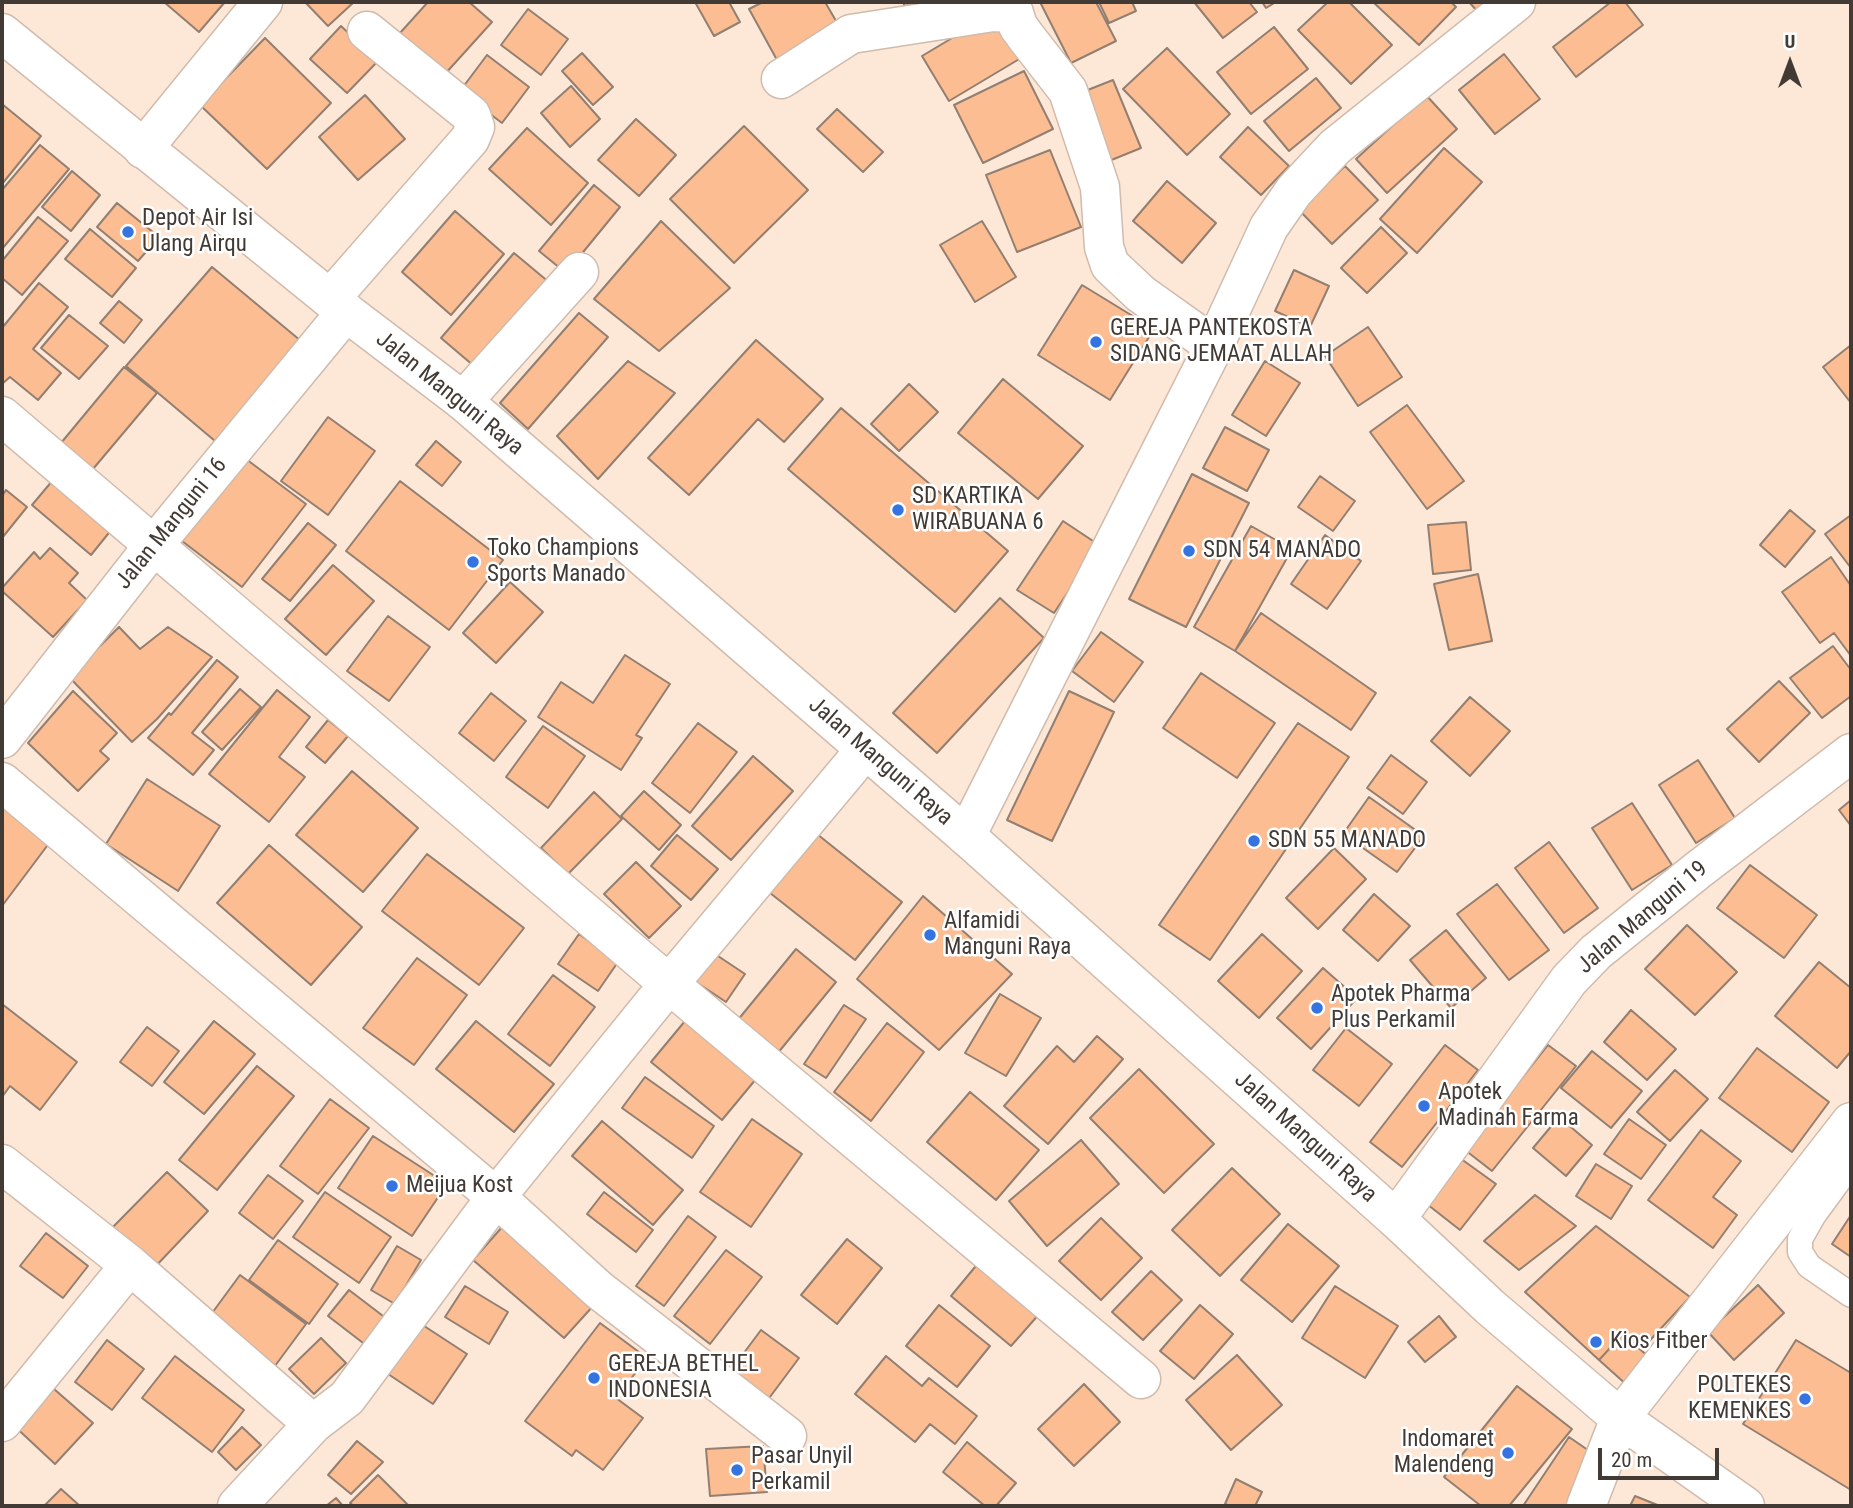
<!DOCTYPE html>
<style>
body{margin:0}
#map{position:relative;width:1853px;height:1508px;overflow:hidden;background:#fde7d7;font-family:"Roboto Condensed",sans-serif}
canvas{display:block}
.frame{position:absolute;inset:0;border:4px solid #423a34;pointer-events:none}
.north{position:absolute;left:1755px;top:28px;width:70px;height:70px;-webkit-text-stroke:5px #fff;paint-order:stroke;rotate:0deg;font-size:19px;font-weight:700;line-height:28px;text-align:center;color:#423a34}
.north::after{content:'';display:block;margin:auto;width:24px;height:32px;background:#423a34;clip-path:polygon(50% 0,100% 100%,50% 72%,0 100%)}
.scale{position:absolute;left:1598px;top:1448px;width:121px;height:32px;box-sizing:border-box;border:4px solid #423a34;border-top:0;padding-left:9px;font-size:21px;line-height:24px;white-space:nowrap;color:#423a34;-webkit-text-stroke:5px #fff;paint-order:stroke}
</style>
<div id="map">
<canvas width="1853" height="1508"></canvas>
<div class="frame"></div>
<div class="north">U</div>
<div class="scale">20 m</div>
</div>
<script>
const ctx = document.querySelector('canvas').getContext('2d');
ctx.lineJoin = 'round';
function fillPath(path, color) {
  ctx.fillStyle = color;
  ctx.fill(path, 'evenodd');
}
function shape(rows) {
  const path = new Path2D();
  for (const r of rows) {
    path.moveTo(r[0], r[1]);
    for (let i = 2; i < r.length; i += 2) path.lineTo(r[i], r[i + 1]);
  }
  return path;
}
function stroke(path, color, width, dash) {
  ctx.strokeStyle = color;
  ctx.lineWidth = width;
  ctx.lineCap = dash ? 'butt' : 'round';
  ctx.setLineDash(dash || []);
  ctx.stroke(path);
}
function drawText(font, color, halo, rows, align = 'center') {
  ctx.font = font + ' "Roboto Condensed",sans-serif';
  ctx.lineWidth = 5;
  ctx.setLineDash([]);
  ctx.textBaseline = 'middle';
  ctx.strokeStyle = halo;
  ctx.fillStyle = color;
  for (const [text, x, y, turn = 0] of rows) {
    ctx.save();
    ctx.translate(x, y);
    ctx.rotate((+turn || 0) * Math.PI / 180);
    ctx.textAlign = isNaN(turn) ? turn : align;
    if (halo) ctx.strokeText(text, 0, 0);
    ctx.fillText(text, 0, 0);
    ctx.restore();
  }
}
const building = shape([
 [164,2,225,2,199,32,164,2],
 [305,2,354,2,328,26,305,2],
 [428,2,469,2,492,22,445,74,400,33,428,2],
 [695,2,729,2,740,22,714,36,695,2],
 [763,2,825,2,839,26,777,60,749,9,763,2],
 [904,2,933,2,904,6,904,2],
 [1040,2,1096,2,1116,41,1071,63,1040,2],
 [1099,2,1132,2,1136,11,1109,23,1099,2],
 [1194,2,1249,2,1257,12,1223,38,1194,2],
 [1262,2,1276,2,1266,8,1262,2],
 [1328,2,1349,2,1392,45,1351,84,1298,30,1328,2],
 [1373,2,1451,2,1456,7,1419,45,1373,2],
 [1469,2,1490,2,1478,12,1469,2],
 [1611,2,1625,2,1643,25,1576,77,1553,47,1611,2],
 [528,9,568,39,541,75,501,45,528,9],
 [994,13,1021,58,949,101,922,56,994,13],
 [341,26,378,61,347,93,310,59,341,26],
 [1274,27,1308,69,1251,114,1217,72,1274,27],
 [265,38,331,103,267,169,200,105,265,38],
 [1167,48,1230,114,1187,155,1123,89,1167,48],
 [582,53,613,87,593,105,562,71,582,53],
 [1504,54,1540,99,1495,134,1459,90,1504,54],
 [487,55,529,87,502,123,460,91,487,55],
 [1024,71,1053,129,983,163,954,105,1024,71],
 [1316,78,1341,108,1289,151,1264,121,1316,78],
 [1113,80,1141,148,1104,163,1075,95,1113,80],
 [571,86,600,119,570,147,541,113,571,86],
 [365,95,405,139,358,180,319,137,365,95],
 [1426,95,1457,129,1387,193,1356,159,1426,95],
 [2,104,41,136,2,184,2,104],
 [837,109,883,152,863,172,817,129,837,109],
 [636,119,676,155,639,196,598,160,636,119],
 [744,126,808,190,734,263,670,199,744,126],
 [1248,127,1289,166,1261,195,1220,157,1248,127],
 [527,128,588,183,551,225,489,169,527,128],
 [40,145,69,169,2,249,2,190,40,145],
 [1444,148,1482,182,1417,253,1380,219,1444,148],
 [1050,150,1081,227,1017,252,986,175,1050,150],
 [1345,166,1378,200,1332,244,1299,210,1345,166],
 [72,171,100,195,71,231,42,207,72,171],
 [1167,181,1216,223,1182,263,1133,221,1167,181],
 [594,185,620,207,566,273,539,251,594,185],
 [117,203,159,237,138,261,97,227,117,203],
 [455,211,504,254,451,315,402,272,455,211],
 [38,217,68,241,22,295,2,278,2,261,38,217],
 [661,221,730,288,659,351,594,299,661,221],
 [982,221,1016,277,975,302,940,245,982,221],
 [1381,227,1407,253,1367,293,1341,268,1381,227],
 [90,229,136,268,112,297,65,259,90,229],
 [514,253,556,288,481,372,441,338,514,253],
 [212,267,301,341,215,441,126,366,212,267],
 [1294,270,1329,286,1310,327,1275,311,1294,270],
 [39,283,68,307,33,349,61,373,38,400,10,377,2,384,2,328,39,283],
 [1082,285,1154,329,1110,400,1038,355,1082,285],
 [119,301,142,320,124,343,100,323,119,301],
 [579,313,608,337,528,429,500,403,579,313],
 [69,315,108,346,79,379,41,348,69,315],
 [1368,327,1402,377,1358,406,1325,356,1368,327],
 [756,340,823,399,784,442,758,419,689,495,648,458,756,340],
 [1851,345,1851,403,1823,367,1851,345],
 [628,361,675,393,598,479,557,436,628,361],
 [1265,361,1300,383,1266,436,1232,415,1265,361],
 [124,367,157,393,93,469,61,443,124,367],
 [1003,379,1083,446,1038,499,958,433,1003,379],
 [909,384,938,412,899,451,871,424,909,384],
 [1407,405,1464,481,1427,509,1370,432,1407,405],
 [841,408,1008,551,955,612,788,469,841,408],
 [328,417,375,451,328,515,281,481,328,417],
 [1225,427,1269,450,1247,491,1203,468,1225,427],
 [436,441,461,462,442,486,416,465,436,441],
 [246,459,306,504,242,587,182,541,246,459],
 [1192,474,1249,503,1186,627,1129,599,1192,474],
 [1320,476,1355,501,1333,531,1298,507,1320,476],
 [53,480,112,529,91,555,32,505,53,480],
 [400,481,503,560,449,630,346,551,400,481],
 [6,490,27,507,2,538,2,496,6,490],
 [1790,510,1815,531,1785,567,1760,545,1790,510],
 [1851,515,1851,568,1825,534,1851,515],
 [1063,521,1099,545,1054,613,1017,590,1063,521],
 [1466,522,1471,570,1433,574,1428,525,1466,522],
 [308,523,336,545,290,601,262,579,308,523],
 [1251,526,1292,549,1235,651,1194,627,1251,526],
 [1325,535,1361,561,1327,609,1291,584,1325,535],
 [50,548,78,573,69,583,87,600,53,637,2,591,2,588,34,552,40,559,50,548],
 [1831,557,1851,586,1851,656,1834,633,1820,643,1782,592,1831,557],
 [333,565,374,601,326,655,285,619,333,565],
 [1478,574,1492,641,1449,650,1434,584,1478,574],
 [510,582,543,612,496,663,463,633,510,582],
 [1000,598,1044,638,937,753,893,713,1000,598],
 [1261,613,1376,693,1351,730,1235,651,1261,613],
 [388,616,430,647,389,701,347,671,388,616],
 [119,627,140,649,168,627,212,657,157,719,132,742,69,677,119,627],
 [1101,632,1143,662,1114,702,1072,671,1101,632],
 [1833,646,1851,670,1851,696,1822,718,1790,678,1833,646],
 [625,655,670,684,636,735,642,738,621,770,538,717,561,682,593,703,625,655],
 [217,660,238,677,192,733,214,750,193,775,148,738,169,713,171,715,217,660],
 [1201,673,1275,723,1237,778,1163,728,1201,673],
 [1779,681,1810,713,1759,762,1727,729,1779,681],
 [240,689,261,707,222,750,202,732,240,689],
 [277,690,310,717,279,757,305,777,269,822,209,774,277,690],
 [73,691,117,733,100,751,109,759,78,791,28,743,73,691],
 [1069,691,1114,712,1052,841,1007,820,1069,691],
 [491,693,526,721,494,761,459,733,491,693],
 [1470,697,1510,731,1470,776,1431,741,1470,697],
 [328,720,348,736,325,763,306,747,328,720],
 [698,723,737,752,690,813,652,783,698,723],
 [1298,723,1349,757,1210,960,1159,925,1298,723],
 [543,726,585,756,548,808,506,777,543,726],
 [1391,755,1427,782,1403,814,1367,788,1391,755],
 [753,756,793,791,731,860,692,826,753,756],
 [1698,760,1735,818,1696,843,1659,785,1698,760],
 [352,771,418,828,363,892,296,835,352,771],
 [147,779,220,826,178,891,106,844,147,779],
 [644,791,681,825,659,850,621,816,644,791],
 [594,792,622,819,568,874,541,848,594,792],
 [1369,797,1424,836,1397,872,1343,834,1369,797],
 [1851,800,1851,826,1839,810,1851,800],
 [1632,803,1672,865,1632,890,1592,828,1632,803],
 [2,805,50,842,2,906,2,805],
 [812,830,902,902,855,960,765,889,812,830],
 [677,835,718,869,691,900,651,866,677,835],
 [1549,842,1598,908,1564,933,1515,868,1549,842],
 [269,845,362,927,311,985,217,903,269,845],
 [1334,848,1366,879,1318,929,1286,898,1334,848],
 [427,854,524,928,479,985,382,911,427,854],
 [636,862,681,906,649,938,604,894,636,862],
 [1750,865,1817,915,1784,958,1717,908,1750,865],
 [1497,884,1549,950,1509,980,1457,914,1497,884],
 [1374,894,1410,926,1378,961,1343,930,1374,894],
 [923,896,1012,974,939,1050,857,979,923,896],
 [1687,925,1737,972,1695,1015,1645,969,1687,925],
 [1446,930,1486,978,1451,1008,1410,960,1446,930],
 [579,934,618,962,598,991,558,964,579,934],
 [1262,934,1302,971,1259,1018,1218,981,1262,934],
 [796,949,836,982,777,1054,737,1021,796,949],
 [715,954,745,974,726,1002,696,982,715,954],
 [417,958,467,995,414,1065,363,1028,417,958],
 [1819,962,1851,988,1851,1051,1837,1068,1775,1016,1819,962],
 [1323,968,1357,998,1311,1049,1277,1018,1323,968],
 [553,975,595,1007,550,1066,508,1034,553,975],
 [1000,994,1041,1018,1006,1076,965,1053,1000,994],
 [2,1004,77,1062,40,1110,10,1086,2,1097,2,1004],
 [844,1005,866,1019,826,1078,804,1064,844,1005],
 [1631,1010,1676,1049,1647,1080,1604,1042,1631,1010],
 [214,1021,255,1054,204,1114,164,1082,214,1021],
 [476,1021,554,1084,514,1132,436,1069,476,1021],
 [685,1021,756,1079,722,1120,651,1062,685,1021],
 [887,1023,924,1052,871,1121,834,1092,887,1023],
 [147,1027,179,1051,152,1086,120,1062,147,1027],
 [1346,1028,1392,1064,1359,1106,1313,1070,1346,1028],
 [1097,1036,1123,1059,1048,1144,1004,1106,1057,1046,1074,1062,1097,1036],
 [1445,1045,1478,1070,1402,1167,1370,1142,1445,1045],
 [1548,1045,1576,1066,1492,1171,1465,1150,1548,1045],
 [1757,1048,1829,1102,1792,1152,1719,1098,1757,1048],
 [1592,1051,1642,1091,1611,1128,1561,1088,1592,1051],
 [257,1066,294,1096,217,1190,179,1160,257,1066],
 [1139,1069,1214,1144,1164,1193,1090,1118,1139,1069],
 [1675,1070,1708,1099,1670,1141,1637,1112,1675,1070],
 [645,1077,714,1126,692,1158,622,1108,645,1077],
 [970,1092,1039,1150,996,1200,927,1142,970,1092],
 [330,1099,369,1128,318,1194,280,1166,330,1099],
 [1559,1117,1592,1145,1566,1176,1533,1148,1559,1117],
 [752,1119,802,1154,751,1227,700,1192,752,1119],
 [1629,1119,1666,1145,1641,1179,1604,1154,1629,1119],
 [602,1121,683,1190,653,1225,572,1156,602,1121],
 [1701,1130,1741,1161,1713,1197,1737,1215,1713,1248,1648,1200,1701,1130],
 [373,1136,447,1184,412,1236,338,1188,373,1136],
 [1081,1140,1119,1184,1047,1246,1009,1201,1081,1140],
 [1457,1156,1496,1184,1460,1230,1423,1201,1457,1156],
 [1596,1164,1632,1186,1611,1219,1576,1196,1596,1164],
 [1232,1168,1280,1214,1220,1276,1172,1230,1232,1168],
 [167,1172,208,1211,154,1268,112,1228,167,1172],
 [268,1175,303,1201,273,1239,239,1213,268,1175],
 [325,1192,391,1237,359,1283,293,1237,325,1192],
 [604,1192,653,1230,636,1252,587,1214,604,1192],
 [1535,1195,1576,1226,1519,1270,1484,1241,1535,1195],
 [1851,1215,1851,1257,1832,1244,1851,1215],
 [688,1216,716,1237,664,1306,636,1286,688,1216],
 [1101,1218,1142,1258,1101,1300,1059,1261,1101,1218],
 [1288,1224,1339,1266,1292,1322,1241,1280,1288,1224],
 [503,1226,594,1305,564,1338,473,1260,503,1226],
 [1596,1226,1690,1297,1641,1350,1623,1334,1599,1360,1525,1292,1596,1226],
 [46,1233,88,1266,63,1298,20,1266,46,1233],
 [847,1239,882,1268,837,1324,801,1295,847,1239],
 [278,1240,338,1284,309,1324,249,1280,278,1240],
 [397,1246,421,1260,395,1304,371,1290,397,1246],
 [726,1250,762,1277,710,1344,674,1316,726,1250],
 [980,1261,1041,1312,1011,1346,951,1296,980,1261],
 [1151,1271,1182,1300,1143,1340,1112,1312,1151,1271],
 [240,1275,306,1324,269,1374,204,1324,240,1275],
 [1758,1285,1784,1313,1734,1360,1708,1332,1758,1285],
 [465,1286,508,1312,489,1344,445,1317,465,1286],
 [1335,1286,1398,1326,1365,1378,1302,1338,1335,1286],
 [349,1290,387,1319,367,1346,328,1316,349,1290],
 [939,1305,990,1346,957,1387,906,1346,939,1305],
 [1200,1305,1233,1334,1194,1379,1160,1351,1200,1305],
 [1439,1316,1456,1337,1425,1362,1408,1342,1439,1316],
 [418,1322,467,1354,433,1404,385,1372,418,1322],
 [600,1323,647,1358,616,1398,643,1418,603,1470,576,1450,572,1456,525,1421,600,1323],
 [761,1330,799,1358,761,1409,723,1381,761,1330],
 [1623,1334,1652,1360,1628,1386,1599,1360,1623,1334],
 [321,1338,346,1363,314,1394,289,1369,321,1338],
 [107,1340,144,1369,112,1410,75,1382,107,1340],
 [1796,1340,1851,1373,1851,1490,1743,1424,1796,1340],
 [1237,1355,1282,1405,1231,1450,1186,1400,1237,1355],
 [175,1356,244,1410,212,1452,142,1398,175,1356],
 [886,1356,922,1386,929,1378,977,1416,955,1444,930,1424,915,1442,855,1394,886,1356],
 [46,1382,93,1423,55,1464,10,1422,46,1382],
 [1084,1384,1120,1422,1074,1466,1038,1429,1084,1384],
 [1517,1386,1572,1429,1509,1506,1481,1506,1444,1477,1517,1386],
 [242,1427,261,1445,236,1470,218,1452,242,1427],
 [1569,1437,1598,1457,1566,1506,1523,1506,1569,1437],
 [357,1441,383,1462,351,1494,328,1475,357,1441],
 [967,1442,1016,1483,996,1506,985,1506,943,1472,967,1442],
 [763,1446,767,1492,710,1496,706,1449,763,1446],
 [378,1475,409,1506,354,1506,350,1503,378,1475],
 [1236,1479,1262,1492,1255,1506,1230,1506,1225,1504,1236,1479],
 [61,1489,80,1506,44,1506,61,1489],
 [1635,1496,1660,1506,1630,1506,1635,1496],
 [336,1498,343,1506,326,1506,336,1498]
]);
fillPath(building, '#fbbd91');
stroke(building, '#927f71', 2);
const lane = shape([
 [1851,1164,1813,1216,1800,1239,1800,1252,1809,1266,1851,1295]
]);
const street = shape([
 [1014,13,1018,26,1026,37,1068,91,1100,187,1104,247,1110,265,1141,294,1214,346],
 [781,79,851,34,993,12,1014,13],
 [143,149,263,2],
 [330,299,470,139,475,127,471,115,367,31],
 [463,401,579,272],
 [2,416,669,984,1141,1379],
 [2,739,154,545,346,312],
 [2,782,496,1197,599,1290,787,1436],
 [966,836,1214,346,1269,227,1294,191,1335,147,1516,2],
 [2,1164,130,1265,313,1424],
 [1396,1219,1569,980,1596,952,1698,870,1851,753],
 [2,1422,130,1265],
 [237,1506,313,1424,347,1398,496,1197,669,984,865,750],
 [1745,1506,1620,1418,1851,1122]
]);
const secondary = shape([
 [2,33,346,312,463,401,966,836,1396,1219,1490,1307,1620,1418,1586,1506]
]);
stroke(lane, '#d0bbac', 27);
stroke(street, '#d0bbac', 41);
stroke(secondary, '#d0bbac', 41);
stroke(lane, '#fff', 24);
stroke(street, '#fff', 38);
stroke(secondary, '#fff', 38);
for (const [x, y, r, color] of [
 [128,232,7,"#3573e1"],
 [1096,342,7,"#3573e1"],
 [898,510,7,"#3573e1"],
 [1189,551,7,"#3573e1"],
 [473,562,7,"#3573e1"],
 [1254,841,7,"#3573e1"],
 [930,935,7,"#3573e1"],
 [1317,1008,7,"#3573e1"],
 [1424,1106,7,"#3573e1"],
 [392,1186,7,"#3573e1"],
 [1596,1342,7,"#3573e1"],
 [594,1378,7,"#3573e1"],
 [1805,1399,7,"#3573e1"],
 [1508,1453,7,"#3573e1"],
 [737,1470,7,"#3573e1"]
]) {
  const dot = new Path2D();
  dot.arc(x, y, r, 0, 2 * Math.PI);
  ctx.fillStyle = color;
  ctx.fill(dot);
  stroke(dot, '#fff', 2.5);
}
drawText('23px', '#423a34', '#fff', [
 ["Depot Air Isi",142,219],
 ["Ulang Airqu",142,245],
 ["GEREJA PANTEKOSTA",1110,329],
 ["SIDANG JEMAAT ALLAH",1110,355],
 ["SD KARTIKA",912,497],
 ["WIRABUANA 6",912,523],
 ["Toko Champions",487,549],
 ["Sports Manado",487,575],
 ["SDN 54 MANADO",1203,551],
 ["SDN 55 MANADO",1268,841],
 ["Alfamidi",944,922],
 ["Manguni Raya",944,948],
 ["Apotek Pharma",1331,995],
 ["Plus Perkamil",1331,1021],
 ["Apotek",1438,1093],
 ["Madinah Farma",1438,1119],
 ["Meijua Kost",406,1186],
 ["Kios Fitber",1610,1342],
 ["GEREJA BETHEL",608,1365],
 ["INDONESIA",608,1391],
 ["POLTEKES",1791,1386,"right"],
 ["KEMENKES",1791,1412,"right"],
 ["Indomaret",1494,1440,"right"],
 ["Malendeng",1494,1466,"right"],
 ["Pasar Unyil",751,1457],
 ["Perkamil",751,1483]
], 'left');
drawText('23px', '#423a34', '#fff', [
 ["Jalan Manguni Raya",449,394,39],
 ["Jalan Manguni 16",172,524,-51],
 ["Jalan Manguni Raya",880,762,41],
 ["Jalan Manguni 19",1643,918,-40],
 ["Jalan Manguni Raya",1305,1138,42]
]);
</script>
